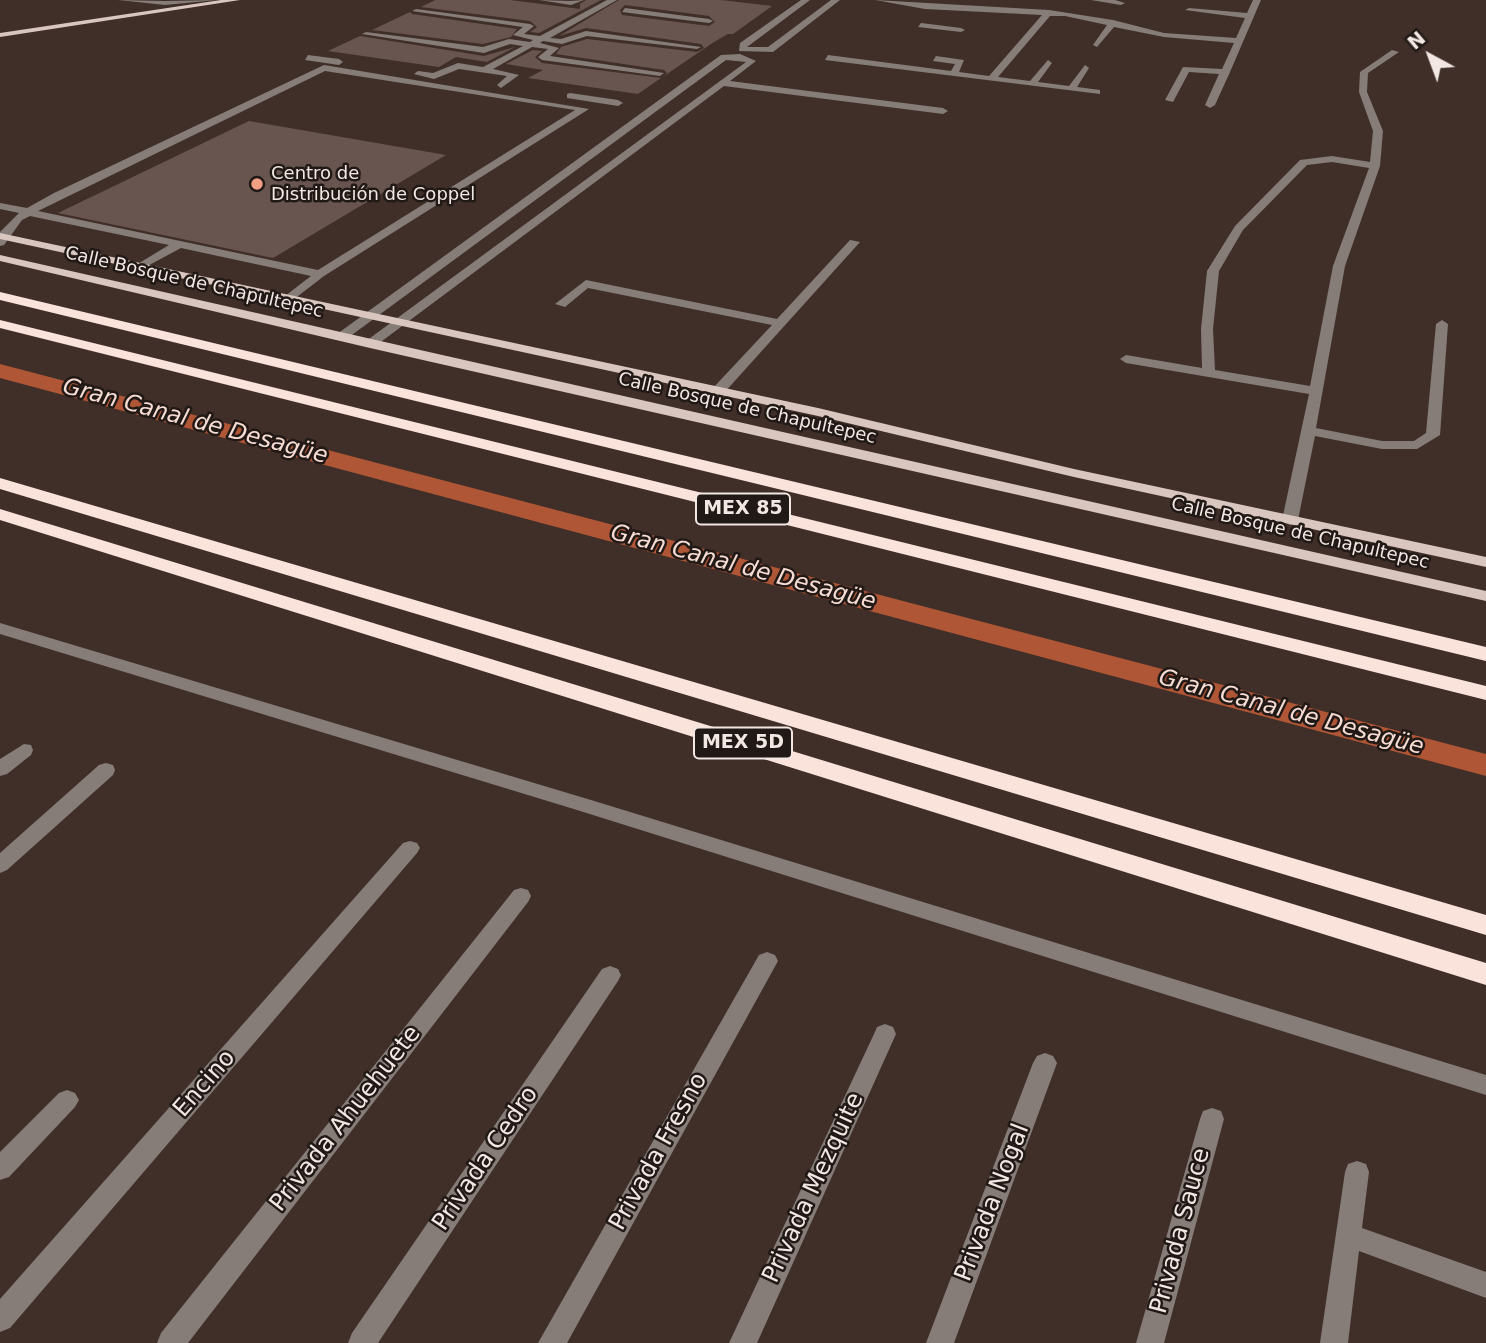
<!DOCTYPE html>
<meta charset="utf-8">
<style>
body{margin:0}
#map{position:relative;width:1486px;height:1343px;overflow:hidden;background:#402f29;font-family:"DejaVu Sans",sans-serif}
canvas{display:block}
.north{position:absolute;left:1395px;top:21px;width:70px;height:70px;-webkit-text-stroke:5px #211916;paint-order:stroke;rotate:319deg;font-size:19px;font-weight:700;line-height:28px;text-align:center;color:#f3e7e3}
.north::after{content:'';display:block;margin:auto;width:24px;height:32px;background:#f3e7e3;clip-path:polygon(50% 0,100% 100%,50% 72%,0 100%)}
</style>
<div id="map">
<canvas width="1486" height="1343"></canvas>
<div class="north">N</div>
</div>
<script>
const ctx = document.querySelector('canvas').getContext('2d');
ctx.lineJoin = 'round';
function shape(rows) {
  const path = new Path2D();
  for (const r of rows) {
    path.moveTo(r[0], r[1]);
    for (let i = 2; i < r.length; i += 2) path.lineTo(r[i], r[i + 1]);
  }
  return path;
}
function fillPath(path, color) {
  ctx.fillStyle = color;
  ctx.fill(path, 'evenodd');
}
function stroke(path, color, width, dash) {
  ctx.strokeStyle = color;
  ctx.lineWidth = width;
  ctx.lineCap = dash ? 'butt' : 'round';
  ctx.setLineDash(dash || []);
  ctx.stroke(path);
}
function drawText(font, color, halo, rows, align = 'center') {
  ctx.font = font + ' "DejaVu Sans",sans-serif';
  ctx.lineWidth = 5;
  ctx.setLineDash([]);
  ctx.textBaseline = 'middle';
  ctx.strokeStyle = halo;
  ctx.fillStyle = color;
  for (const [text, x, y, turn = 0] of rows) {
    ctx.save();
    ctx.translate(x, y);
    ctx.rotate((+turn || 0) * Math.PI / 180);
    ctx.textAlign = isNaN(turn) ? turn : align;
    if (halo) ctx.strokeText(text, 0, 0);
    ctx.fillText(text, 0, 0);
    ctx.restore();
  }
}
fillPath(shape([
 [0,364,1486,754,1486,776,0,378,0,364]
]), '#af5636');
fillPath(shape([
 [435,0,510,0,580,9,580,4,586,0,601,0,539,33,530,32,537,27,530,21,421,7],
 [619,0,721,0,772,6,733,34,728,34,714,42,664,76,667,73,664,70,556,54,561,47,587,39,697,52,704,48,701,44,586,28,559,36],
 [625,5,709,16,715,22,709,26,622,15,620,10],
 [410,12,412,14,517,29,511,37,483,44,372,30],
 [360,36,484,56,515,47,487,62,456,57,439,67,328,51],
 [533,50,542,51,535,57,542,63,661,78,638,94,528,78,543,70,506,64],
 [249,121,446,155,273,258,58,213]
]), '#69554f');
fillPath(shape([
 [118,0,165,1,217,0,165,5,118,0],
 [539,0,570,1,584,0,571,5,539,0],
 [607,0,617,0,550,38,561,39,586,31,701,47,697,49,587,36,562,44,543,41,540,43,559,48,550,56,664,73,660,76,542,60,538,57,548,49,532,47,493,69,519,75,501,88,497,85,507,76,459,69,434,79,414,74,418,71,433,73,458,63,483,67,523,46,510,44,484,53,362,34,366,32,483,47,509,39,530,42,533,40,513,35,523,27,412,11,416,9,530,24,534,26,524,34,540,36,607,0],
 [801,0,810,0,747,47,768,47,831,0,840,0,773,52,739,51,740,43,801,0],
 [875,0,1049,10,1113,20,1164,33,1236,38,1245,18,1185,10,1189,8,1247,13,1253,0,1261,0,1230,72,1215,105,1210,108,1205,105,1219,74,1189,72,1173,102,1165,100,1183,67,1222,69,1234,43,1164,37,1114,27,1097,47,1093,45,1107,25,1065,16,1050,16,998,77,1030,81,1048,60,1052,63,1038,82,1069,86,1085,65,1089,68,1077,87,1100,90,1100,94,825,60,828,55,951,71,955,64,933,61,936,56,964,60,959,72,989,76,1042,15,925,9,875,0],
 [1091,0,1115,0,1125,3,1121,5,1091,0],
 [625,8,709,19,713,21,709,23,622,12,625,8],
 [921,23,961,28,965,30,961,32,918,27,921,23],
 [1392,50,1399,52,1368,73,1367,92,1383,131,1380,166,1345,266,1316,428,1382,441,1414,441,1426,433,1436,324,1442,320,1448,324,1440,435,1417,449,1382,449,1315,436,1298,520,1290,525,1282,520,1309,394,1126,363,1120,359,1126,355,1202,368,1201,329,1207,271,1235,226,1300,160,1332,156,1370,162,1373,131,1359,92,1360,72,1392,50],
 [1332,162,1369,168,1333,266,1310,386,1215,370,1213,329,1219,271,1243,230,1307,165,1332,162],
 [740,54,756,61,730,81,943,108,948,111,943,114,724,86,374,347,366,347,366,341,746,62,726,60,345,340,337,340,337,334,721,55,740,54],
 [308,55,339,59,343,62,339,65,305,60,308,55],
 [324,65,589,109,324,276,289,303,283,299,285,296,311,276,181,248,140,270,134,267,136,265,169,245,30,216,22,220,4,245,0,246,0,232,19,213,0,209,0,203,27,208,54,193,324,65],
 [325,71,575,110,318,270,38,211,325,71],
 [570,93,618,100,623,103,618,106,567,98,567,94,570,93],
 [850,240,860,242,723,394,718,395,711,391,713,388,772,325,588,288,565,307,555,304,586,280,777,319,850,240],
 [0,623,591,800,1486,1075,1486,1095,577,810,0,634,0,623],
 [24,744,31,745,33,750,31,755,7,774,0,776,0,759,24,744],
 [106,763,113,765,115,770,113,775,7,870,0,873,0,853,99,765,106,763],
 [410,841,417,843,420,848,417,853,10,1328,0,1332,0,1299,403,843,410,841],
 [521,888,528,890,531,896,528,902,188,1343,157,1343,161,1333,514,890,521,888],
 [767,952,775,955,778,961,567,1343,538,1343,759,955,767,952],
 [610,966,618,969,621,975,618,981,378,1343,348,1343,352,1333,602,969,610,966],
 [885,1024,893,1027,896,1034,757,1343,729,1343,874,1034,877,1027,885,1024],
 [1045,1053,1053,1056,1057,1063,954,1343,926,1343,1033,1063,1037,1056,1045,1053],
 [67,1090,75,1093,79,1100,75,1107,9,1177,0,1180,0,1152,59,1093,67,1090],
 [1212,1108,1221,1111,1224,1119,1164,1343,1136,1343,1200,1119,1203,1111,1212,1108],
 [1357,1161,1366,1164,1369,1172,1362,1228,1486,1272,1486,1298,1359,1251,1348,1343,1320,1343,1345,1172,1348,1164,1357,1161]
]), '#867d79');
fillPath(shape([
 [221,0,240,0,0,37,0,33,221,0],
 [0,233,818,408,1074,469,1486,557,1486,567,1074,477,818,416,0,239,0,233],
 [0,255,1486,591,1486,601,370,348,0,261,0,255]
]), '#d9c6bf');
fillPath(shape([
 [0,292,1486,647,1486,661,0,300,0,292],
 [0,320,1486,686,1486,700,0,328,0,320],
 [0,478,1486,915,1486,935,0,489,0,478],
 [0,509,1486,963,1486,985,0,520,0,509]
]), '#fae3db');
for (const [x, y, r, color] of [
 [257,184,7,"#f39f83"]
]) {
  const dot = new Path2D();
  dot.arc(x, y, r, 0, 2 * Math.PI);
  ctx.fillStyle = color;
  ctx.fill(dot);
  stroke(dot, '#211916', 2.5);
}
drawText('18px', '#f3e7e3', '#211916', [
 ["Centro de",271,174],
 ["Distribución de Coppel",271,195]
], 'left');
drawText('18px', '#f3e7e3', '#211916', [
 ["Calle Bosque de Chapultepec",194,283,13],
 ["Calle Bosque de Chapultepec",747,409,13],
 ["Calle Bosque de Chapultepec",1300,534,13]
]);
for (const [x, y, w] of [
 [743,509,94],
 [743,743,98]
]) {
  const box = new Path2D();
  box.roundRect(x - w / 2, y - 15.5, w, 31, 5);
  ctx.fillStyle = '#211916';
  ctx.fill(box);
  stroke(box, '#f3e7e3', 2);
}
drawText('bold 19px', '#f3e7e3', null, [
 ["MEX 85",743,509],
 ["MEX 5D",743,743]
]);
drawText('italic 23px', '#f6dcd3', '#211916', [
 ["Gran Canal de Desagüe",195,422,15],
 ["Gran Canal de Desagüe",743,568,15],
 ["Gran Canal de Desagüe",1291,713,15]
]);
drawText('24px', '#f3e7e3', '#211916', [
 ["Encino",205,1084,-49],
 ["Privada Ahuehuete",346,1119,-52],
 ["Privada Fresno",659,1152,-61],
 ["Privada Cedro",486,1159,-56],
 ["Privada Mezquite",814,1188,-65],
 ["Privada Nogal",993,1203,-69],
 ["Privada Sauce",1181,1231,-75]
]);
</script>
